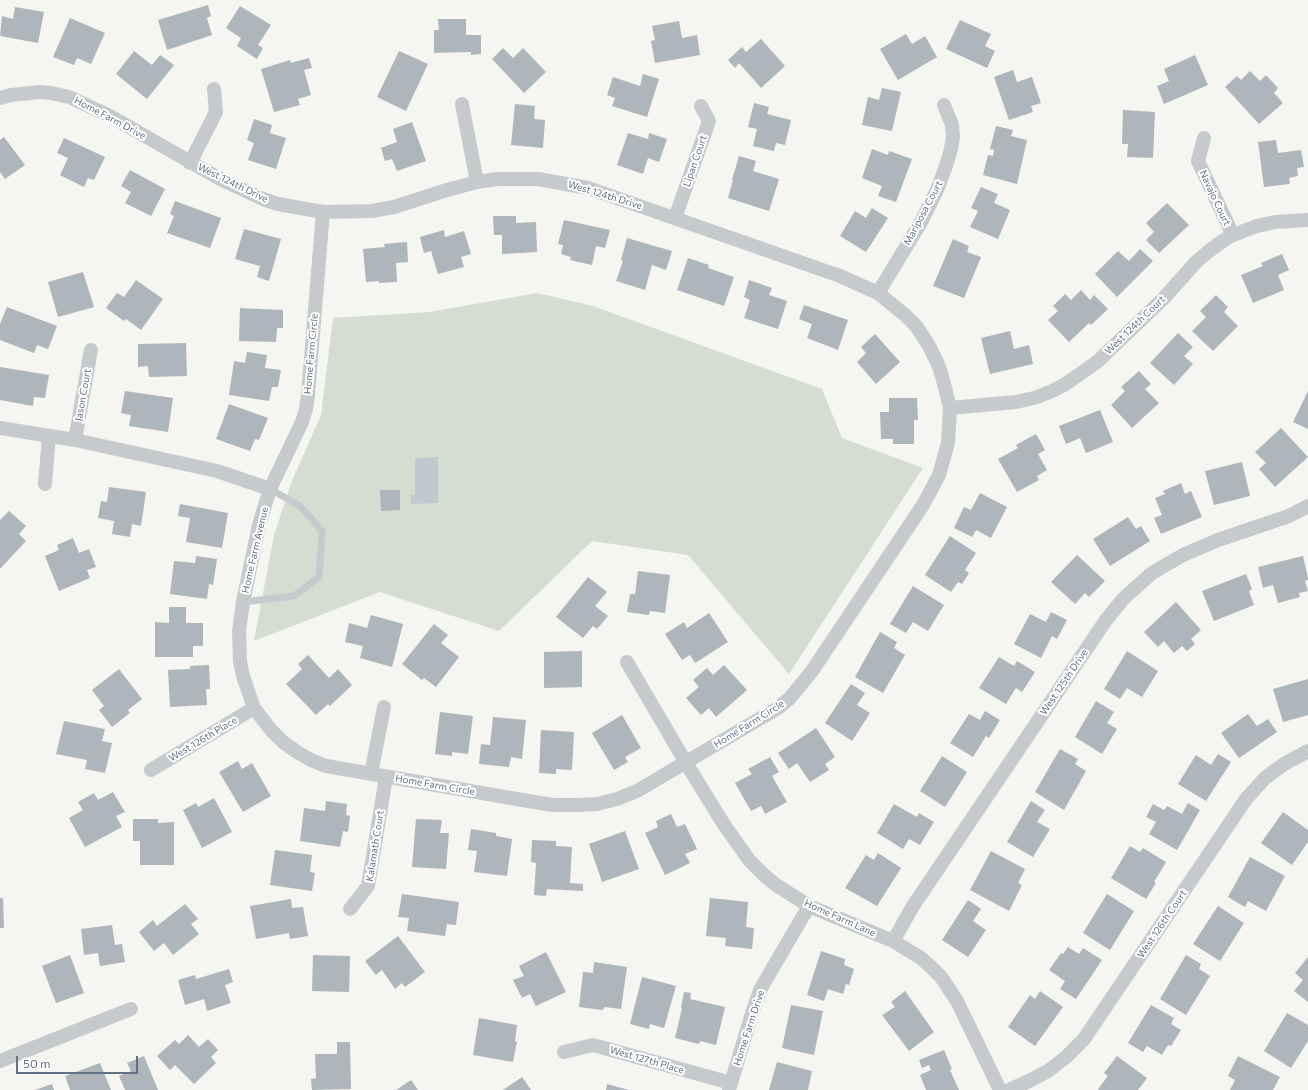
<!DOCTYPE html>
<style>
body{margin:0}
#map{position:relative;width:1308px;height:1090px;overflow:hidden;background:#f5f5f1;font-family:Commissioner,sans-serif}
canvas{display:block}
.scale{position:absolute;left:16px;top:1056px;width:122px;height:18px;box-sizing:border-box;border:2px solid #617285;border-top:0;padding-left:5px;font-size:12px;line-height:14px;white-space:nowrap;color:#617285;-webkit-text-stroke:3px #fff;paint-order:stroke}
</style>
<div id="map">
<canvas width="1308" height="1090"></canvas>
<div class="scale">50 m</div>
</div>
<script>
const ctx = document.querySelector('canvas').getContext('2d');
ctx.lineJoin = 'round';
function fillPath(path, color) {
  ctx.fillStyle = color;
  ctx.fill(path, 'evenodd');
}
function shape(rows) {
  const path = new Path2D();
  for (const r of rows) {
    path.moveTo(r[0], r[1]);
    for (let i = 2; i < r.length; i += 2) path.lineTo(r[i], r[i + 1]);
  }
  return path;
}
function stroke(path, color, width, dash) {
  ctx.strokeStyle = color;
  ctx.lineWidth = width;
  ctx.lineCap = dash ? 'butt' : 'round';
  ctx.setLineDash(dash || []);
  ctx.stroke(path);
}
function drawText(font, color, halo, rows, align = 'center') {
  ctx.font = font + ' Commissioner,sans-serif';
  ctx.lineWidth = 4;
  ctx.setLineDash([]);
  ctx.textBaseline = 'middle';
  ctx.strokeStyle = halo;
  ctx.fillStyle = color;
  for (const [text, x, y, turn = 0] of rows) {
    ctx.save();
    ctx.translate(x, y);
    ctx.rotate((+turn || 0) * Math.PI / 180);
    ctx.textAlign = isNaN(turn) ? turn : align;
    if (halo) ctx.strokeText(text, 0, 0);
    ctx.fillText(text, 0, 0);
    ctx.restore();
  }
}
fillPath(shape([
 [537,293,593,306,822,389,842,438,923,468,789,674,688,555,592,541,499,631,380,592,254,641,274,535,292,481,321,415,333,318,430,312]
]), '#d5ddd1');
fillPath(shape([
 [438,457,438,503,411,504,411,495,415,495,415,458]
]), '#bfcad0');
fillPath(shape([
 [208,5,211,16,207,18,212,35,167,50,158,20],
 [240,6,271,25,258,45,263,48,257,59,237,46,241,38,226,28],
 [15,7,44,12,38,43,0,36,2,16,13,19],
 [70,18,105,33,91,64,77,58,74,65,53,57],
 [438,19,466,19,466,35,481,35,481,54,471,55,471,52,434,53,434,30,439,30],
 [960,20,991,34,985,46,995,51,987,68,946,49],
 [679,21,682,38,697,35,700,55,655,63,651,41,655,40,652,26],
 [906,34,912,44,925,36,937,57,898,80,880,49],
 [761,39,785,66,761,88,739,63,735,68,728,60,742,47,746,52],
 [503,48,513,58,523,48,546,72,524,93,492,59],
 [134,51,152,65,160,55,174,65,147,99,116,74],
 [399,51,428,64,406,111,377,97],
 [1195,55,1208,85,1164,104,1157,86,1169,81,1164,69],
 [309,58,312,68,304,70,311,95,298,99,300,105,274,112,261,69,290,60,291,63],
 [1013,70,1017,82,1032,77,1041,103,1031,106,1033,112,1009,120,994,77],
 [1250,71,1260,81,1266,75,1278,88,1274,93,1283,103,1259,124,1225,87,1237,76,1241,80],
 [643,74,659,79,647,117,612,106,615,98,607,95,613,77,640,86],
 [882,88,901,92,892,131,862,125,868,97,879,100],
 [754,103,769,107,767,114,791,120,785,145,776,143,774,151,753,146,757,129,748,127],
 [515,104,535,106,534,119,545,120,543,148,511,145],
 [1123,110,1155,112,1153,158,1127,157,1128,144,1122,144],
 [254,119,272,125,270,133,286,138,276,169,248,160,254,143,247,140],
 [412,122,426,161,397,171,392,159,385,161,381,148,397,142,393,129],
 [996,126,1013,130,1011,136,1027,140,1017,184,983,175,988,155,993,156,994,150,990,149],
 [628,133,648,139,649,133,667,139,659,162,648,158,643,174,617,165],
 [4,137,25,165,5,179,0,172,0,140],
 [64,138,105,157,94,180,88,178,84,187,60,175,68,158,57,153],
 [1276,140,1278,153,1301,150,1304,167,1297,168,1298,176,1289,178,1290,184,1264,187,1258,142],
 [872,149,888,155,889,151,912,159,896,202,878,196,882,186,862,178],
 [739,156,756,161,753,171,779,179,769,211,728,198,733,180,732,180],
 [130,170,165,189,151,216,125,203,131,192,121,186],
 [981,187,998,194,994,203,1010,210,998,239,970,227,978,211,971,208],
 [175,201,221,218,210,248,167,233,174,216,170,214],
 [1167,203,1189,225,1159,253,1146,240,1154,232,1146,223],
 [872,208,888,218,866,252,840,236,855,211,866,218],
 [493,216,516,216,516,223,536,222,537,252,502,254,502,235,494,235],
 [564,220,610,230,605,248,596,246,592,265,570,260,571,257,561,254,563,245,558,244],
 [244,229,281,239,269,281,257,277,260,266,235,259],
 [444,230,445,237,464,231,471,254,461,257,464,267,438,274,431,251,424,253,420,237],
 [627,238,672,251,666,270,652,265,645,290,616,281,623,261,621,260],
 [953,239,969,246,967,252,981,257,964,298,933,286],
 [407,242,408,262,396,263,397,282,379,283,379,281,366,282,363,249,385,247,384,244],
 [1140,249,1153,261,1117,297,1095,274,1118,251,1129,261],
 [1282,254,1289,270,1278,275,1284,290,1253,303,1241,275,1263,266,1261,263],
 [688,258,709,265,708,268,734,277,724,306,677,290],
 [83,272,94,307,58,317,48,282],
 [136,280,163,299,141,330,126,319,124,321,106,308,117,293,124,297],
 [749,280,772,288,769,295,787,301,778,329,744,318,750,300,744,297],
 [1081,290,1090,300,1094,295,1108,309,1091,325,1089,323,1069,342,1048,320,1058,311,1053,306,1065,294,1071,300],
 [1216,295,1228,307,1224,312,1238,326,1213,351,1192,331,1206,317,1200,311],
 [804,305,848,320,838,350,807,338,812,324,799,319],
 [7,307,57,326,48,349,37,345,34,353,0,340,0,324],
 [240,308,283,310,283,328,277,328,276,342,239,341],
 [1010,331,1014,349,1029,345,1033,364,990,374,981,338],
 [1178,333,1193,347,1184,356,1193,364,1174,385,1150,363],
 [875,334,900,362,876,384,857,362,866,353,861,347],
 [186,343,187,376,149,377,148,366,138,367,138,344],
 [247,352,267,355,265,368,281,370,278,387,272,387,269,401,229,395,234,361,245,363],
 [0,367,49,375,45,398,34,397,33,406,0,400],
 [1139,371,1151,384,1145,389,1159,403,1132,428,1111,405,1125,391,1121,387],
 [125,391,173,398,168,432,129,426,131,415,121,413],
 [1308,391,1308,429,1293,422],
 [889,398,917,398,918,420,914,420,914,444,893,444,893,439,881,439,880,412,889,412],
 [229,404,268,418,259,440,255,439,250,451,216,439],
 [1100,410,1113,442,1086,453,1080,438,1066,444,1059,426],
 [1281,428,1308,457,1275,487,1259,469,1266,463,1255,452],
 [1036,434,1045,450,1038,454,1047,470,1037,476,1039,480,1017,492,998,459,1018,448,1016,445],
 [1242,462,1250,496,1214,505,1205,471],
 [1181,483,1185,494,1191,491,1202,517,1161,534,1154,518,1162,515,1155,498,1165,494,1163,491],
 [109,487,146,492,141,526,132,524,130,537,112,534,114,521,98,518,101,501,107,502],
 [380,490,400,490,400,510,381,511],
 [980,493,1007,507,991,538,976,530,972,537,954,528,964,507,971,510],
 [180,504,228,513,222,548,186,542,190,518,178,516],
 [9,511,26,526,19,534,26,541,0,569,0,520],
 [1128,517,1136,529,1141,526,1150,541,1110,566,1093,539],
 [950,536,976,553,965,570,969,573,962,584,958,582,951,592,925,575],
 [73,538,79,553,89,549,96,567,87,570,90,578,59,591,45,556,59,550,57,545],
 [1077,555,1105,581,1089,597,1085,593,1075,604,1051,582],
 [196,556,217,559,213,585,209,584,207,599,170,594,174,561,195,563],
 [1303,556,1308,578,1308,580,1305,581,1308,591,1299,593,1300,597,1278,603,1273,585,1263,588,1258,567],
 [638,571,670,575,665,613,650,611,649,615,627,612,630,594,635,594],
 [1246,574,1252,589,1249,591,1254,605,1214,621,1202,591],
 [588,577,607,592,595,606,608,616,597,629,593,626,583,638,556,617],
 [913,586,944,605,928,631,913,622,906,633,890,624],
 [1176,602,1201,630,1191,639,1195,644,1187,651,1182,646,1174,653,1164,641,1158,647,1144,632],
 [169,607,186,607,186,623,203,623,203,646,193,646,193,657,155,657,155,622,169,623],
 [1051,612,1067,620,1057,639,1052,636,1041,658,1014,644,1030,614,1046,622],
 [709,613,728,642,695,663,690,655,682,660,665,634,684,622,687,628],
 [371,615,403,624,392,667,360,658,363,646,345,642,349,623,367,628],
 [434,624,448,635,441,643,459,657,436,687,424,678,422,680,402,664],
 [880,632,897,642,894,648,905,655,883,693,855,677],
 [582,651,582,687,544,688,544,652],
 [1127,651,1158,671,1142,697,1127,688,1120,699,1104,689],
 [308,655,329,678,338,669,352,685,330,706,328,704,316,715,286,684,302,669,298,664],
 [999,657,1014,666,1017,661,1035,672,1022,692,1016,688,1006,704,979,688],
 [209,665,210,689,206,689,207,705,170,707,168,670,190,669,190,666],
 [724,665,747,690,716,717,709,708,701,715,686,698,699,687,693,680,707,668,713,675],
 [119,669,142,699,128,710,130,713,112,727,99,710,104,706,92,690],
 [1308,679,1308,715,1283,722,1273,689],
 [851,684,865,693,857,705,870,713,852,741,825,723],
 [1096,701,1114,712,1107,723,1117,729,1102,754,1075,737],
 [985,711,1000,720,989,738,986,736,973,757,950,743,969,714,980,720],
 [440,712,473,716,468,754,452,752,452,756,435,754],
 [1248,714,1257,726,1268,719,1277,732,1239,758,1221,733],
 [622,715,641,748,625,757,628,762,614,770,592,733],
 [493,717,526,720,522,759,511,757,509,767,479,764,481,744,490,745],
 [64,721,105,729,102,741,112,743,105,773,85,769,87,760,56,754],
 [816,728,835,757,825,764,829,770,810,782,797,763,789,769,778,753],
 [541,730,574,732,572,770,556,769,556,774,539,773],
 [1060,749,1078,759,1075,764,1086,771,1064,810,1035,792],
 [1218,754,1231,762,1206,801,1178,784,1196,755,1211,765],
 [942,756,967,772,945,807,920,791],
 [770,757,779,772,772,776,787,802,765,814,761,806,751,811,735,783,752,774,748,769],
 [238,761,242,769,252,763,271,796,243,812,219,772],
 [113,792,125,812,116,816,122,827,85,847,69,818,83,810,78,802,94,793,98,800],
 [214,798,232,832,202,848,183,810,196,803,198,807],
 [326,801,347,804,346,815,350,816,348,832,343,831,340,847,300,841,304,808,325,811],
 [1031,801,1045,810,1037,822,1050,829,1033,857,1007,842],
 [1188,803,1200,810,1177,850,1149,834,1156,822,1146,817,1153,804,1164,810,1167,806,1182,814],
 [894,804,917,817,919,813,934,822,920,845,909,839,903,849,877,833],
 [1283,812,1308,830,1308,842,1292,865,1261,843],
 [671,814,677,827,685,824,697,849,685,854,690,863,665,875,645,833,658,827,656,821],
 [133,819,158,819,158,823,174,822,174,865,140,865,140,841,133,841],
 [416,819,442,820,440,833,449,833,446,869,412,867],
 [471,829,496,833,496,836,512,839,507,876,474,872,477,851,468,850],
 [625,831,639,869,602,882,589,844],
 [532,840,556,841,556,846,572,847,570,883,583,884,583,891,547,889,546,896,534,895,536,863,531,862],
 [1130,846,1140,852,1143,848,1166,862,1154,882,1156,883,1146,899,1111,878],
 [275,850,312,855,310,872,315,873,312,891,270,885],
 [991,851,1025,869,1018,883,1022,885,1009,911,970,890],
 [878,853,901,868,877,906,845,888,866,855,874,860],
 [1250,857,1285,876,1266,911,1248,901,1245,907,1228,897],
 [402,894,459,902,456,925,447,924,445,936,407,931,409,918,398,917],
 [1107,894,1134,911,1110,950,1083,933],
 [0,898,3,898,4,928,0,928],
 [710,898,748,902,746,927,754,928,752,949,725,946,726,938,706,936],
 [291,899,292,908,303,907,308,936,290,939,289,933,256,939,250,906],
 [968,900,981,909,973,921,986,930,968,957,942,940],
 [185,904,198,919,191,924,199,934,173,955,164,943,154,951,139,932,153,920,157,926],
 [1218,906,1244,923,1220,961,1193,944],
 [112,925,115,945,122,944,125,962,100,966,98,953,84,955,81,929],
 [398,936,425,972,405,987,402,983,395,989,382,970,376,975,365,961],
 [1068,947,1079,954,1083,948,1102,960,1076,999,1060,989,1065,981,1049,970,1061,953,1063,954],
 [821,951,845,959,844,965,854,969,849,985,846,984,843,994,828,989,824,1001,807,995],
 [546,952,566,992,536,1006,530,994,522,998,513,980,524,976,519,966],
 [70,955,84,993,56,1003,42,966],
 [313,955,350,956,349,992,312,991],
 [1186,955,1201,964,1199,969,1210,976,1186,1015,1160,999],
 [1308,957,1308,1002,1294,991,1303,980,1295,973],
 [594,962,627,967,621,1009,604,1007,603,1010,579,1007,583,972,593,973],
 [229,969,233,982,225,985,231,1003,207,1011,204,999,185,1005,178,980,195,975,196,979],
 [642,977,676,986,664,1028,650,1024,649,1029,630,1024],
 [905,991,934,1032,909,1051,882,1015,895,1007,891,1002],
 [1040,991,1063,1007,1035,1046,1008,1027,1030,995,1035,999],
 [684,992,691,993,690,999,725,1007,716,1045,700,1041,699,1044,675,1038,682,1008,681,1007],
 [791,1005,823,1011,814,1055,782,1048],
 [1151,1005,1174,1018,1171,1024,1181,1030,1171,1046,1168,1045,1162,1055,1147,1046,1143,1052,1128,1043],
 [1287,1013,1308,1025,1308,1041,1291,1068,1264,1051],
 [479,1018,517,1025,515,1041,517,1042,513,1062,473,1055],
 [188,1035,199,1047,208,1039,218,1050,211,1057,216,1063,194,1084,175,1065,170,1070,157,1056,175,1040,179,1044],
 [337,1042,350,1042,351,1089,312,1090,311,1079,316,1078,315,1054,337,1054],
 [944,1050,952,1069,950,1070,959,1090,926,1090,920,1075,931,1070,929,1065,922,1068,919,1060],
 [144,1056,158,1090,125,1090,119,1076,131,1071,127,1063],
 [1117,1056,1147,1078,1138,1090,1099,1090,1098,1089,1108,1076,1104,1073],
 [1238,1056,1280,1077,1273,1090,1230,1090,1235,1080,1228,1076],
 [777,1062,812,1071,808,1090,769,1090],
 [100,1063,111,1090,70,1090,65,1076],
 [522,1077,531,1090,503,1090],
 [411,1080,418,1090,396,1090],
 [52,1084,54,1090,35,1090],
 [607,1084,629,1090,606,1090]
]), '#aeb5bb');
stroke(shape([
 [243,602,294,596,319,577,322,531,300,506,270,489]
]), '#c7cacd', 7);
stroke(shape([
 [0,98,11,95,40,92,51,93,69,97,110,116,222,180,263,199,278,204,323,212,372,211,394,207,447,190,477,182,497,179,538,179,588,188,840,276,878,293,905,315,916,326,928,344,937,362,942,376,950,408,948,443,939,475,923,505,812,671,790,698,778,708,637,791,617,799,597,804,577,805,553,805,534,802,326,766,311,760,297,752,283,742,271,730,254,708,243,676,240,661,239,631,243,602,259,525,270,489,302,422,306,409,308,395,323,212],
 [462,104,477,182],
 [1204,138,1198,161,1233,235],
 [190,163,216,112,214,89],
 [675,218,709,121,701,106],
 [878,293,921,222,937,190,946,166,951,149,953,137,952,125,944,105],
 [950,408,1016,402,1034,398,1050,392,1064,385,1097,362,1164,298,1196,262,1209,251,1224,240,1233,235,1257,226,1275,222,1308,220],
 [0,428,75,440,217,471,270,489],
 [75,440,91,350],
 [45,484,49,436],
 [627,662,686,763,723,823,749,860,764,875,776,885,809,906,893,941,921,958,931,967,941,977,957,1001,1000,1090],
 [151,770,254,708],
 [371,774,384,707],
 [350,909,368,886,386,777],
 [893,941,913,906,1106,620,1124,598,1152,573,1183,555,1218,540,1289,516,1308,506],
 [564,1052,593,1045,731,1083],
 [0,1061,131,1009],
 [729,1090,753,1010,761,988,809,906],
 [1009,1090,1029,1081,1048,1071,1066,1057,1084,1039,1246,799,1265,778,1284,764,1308,751]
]), '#c7cacd', 14);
drawText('10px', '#617285', '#fff', [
 ["Home Farm Drive",110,118,28],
 ["Lipan Court",695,161,-71],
 ["West 124th Drive",233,183,26],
 ["West 124th Drive",605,195,17],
 ["Navajo Court",1215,198,65],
 ["Mariposa Court",923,213,-62],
 ["West 124th Court",1135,325,-44],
 ["Home Farm Circle",311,354,-85],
 ["Jason Court",83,395,-80],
 ["Home Farm Avenue",255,550,-77],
 ["West 125th Drive",1064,682,-56],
 ["Home Farm Circle",749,724,-32],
 ["West 126th Place",203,739,-31],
 ["Home Farm Circle",435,785,10],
 ["Kalamath Court",375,846,-81],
 ["Home Farm Lane",840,918,24],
 ["West 126th Court",1162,924,-56],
 ["Home Farm Drive",749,1028,-72],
 ["West 127th Place",647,1060,16]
]);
</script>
